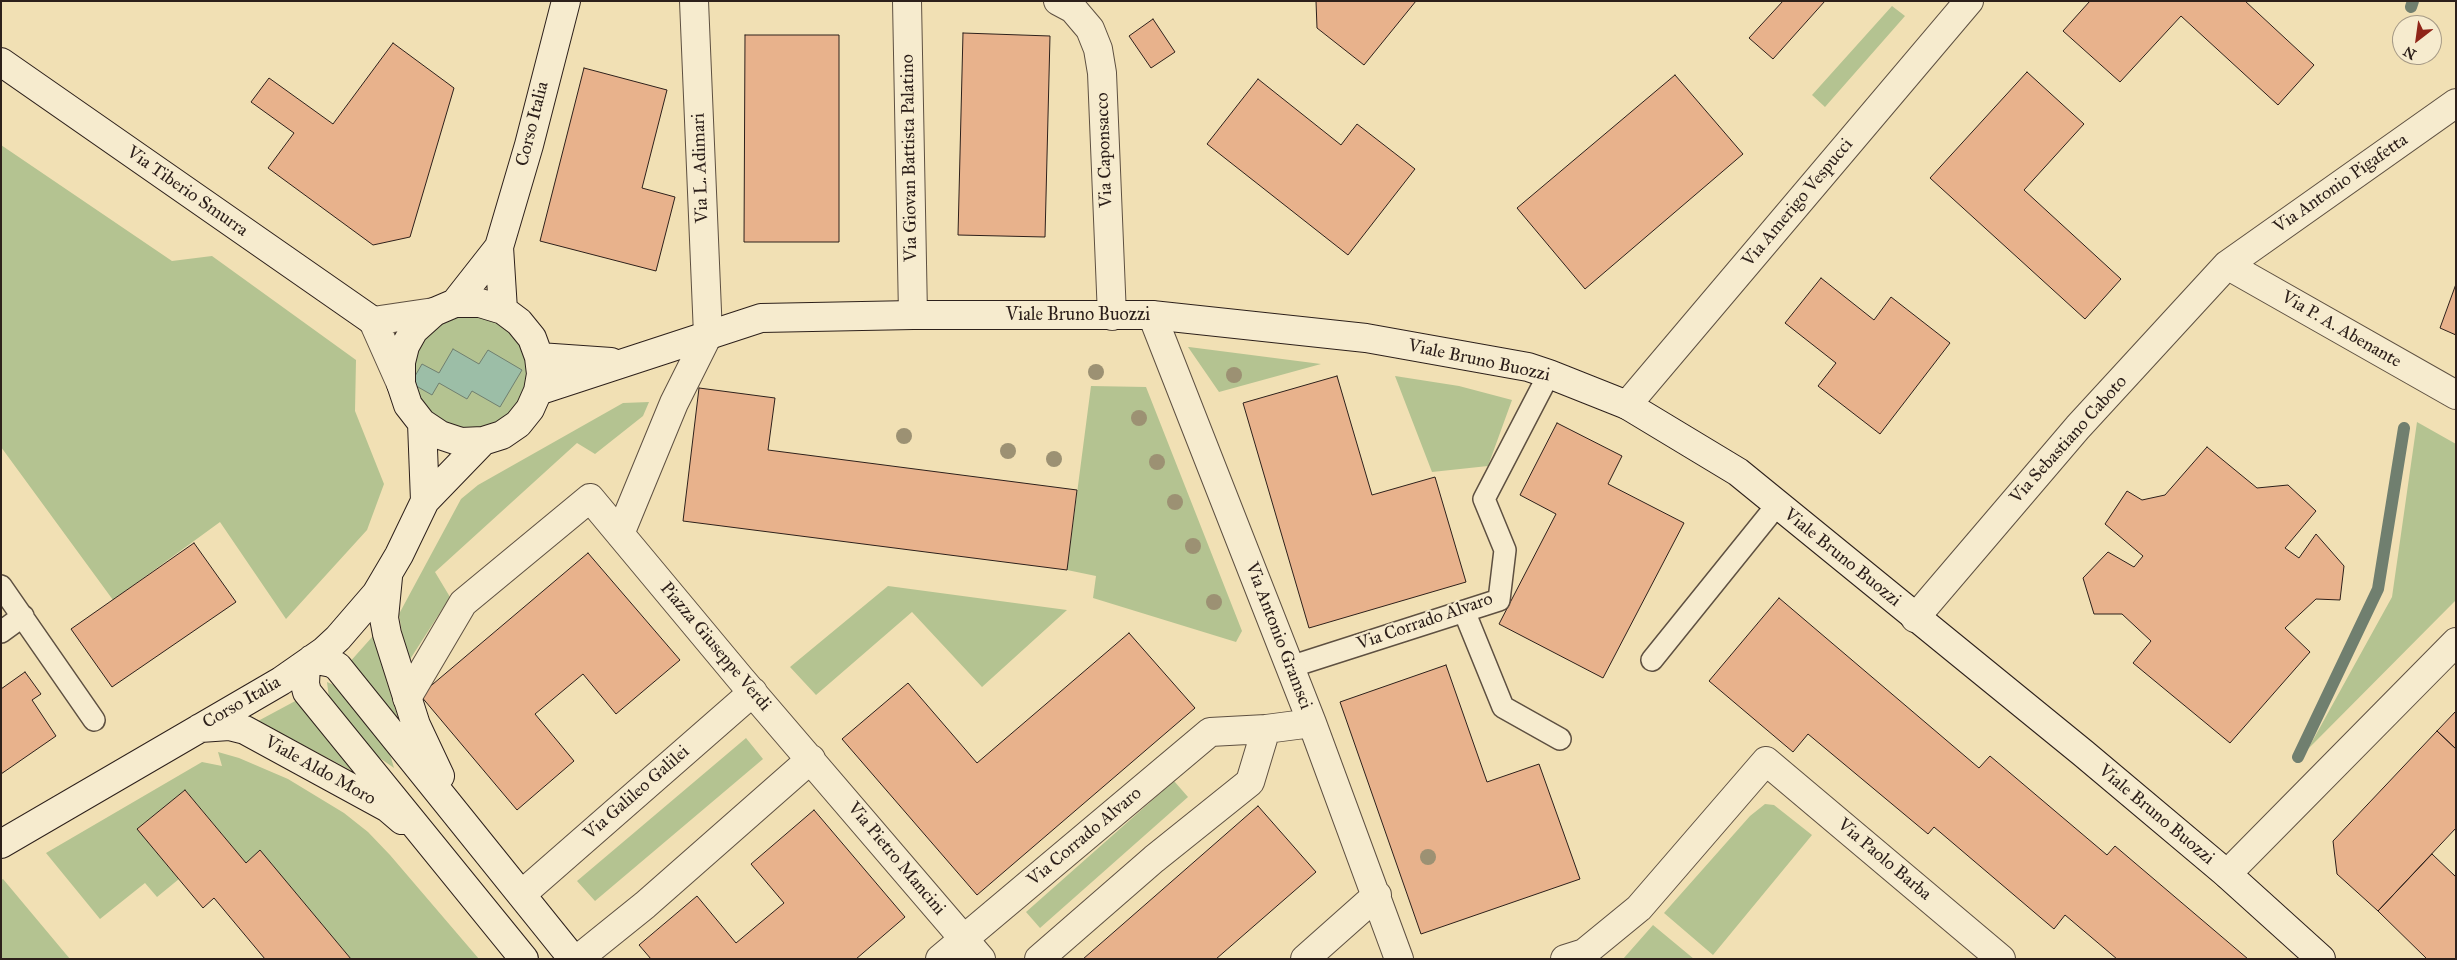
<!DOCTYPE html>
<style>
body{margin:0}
#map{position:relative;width:2457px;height:960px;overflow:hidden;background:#f1e0b4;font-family:"IM FELL Great Primer",serif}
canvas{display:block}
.frame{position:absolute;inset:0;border:2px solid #2d201b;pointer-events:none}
.north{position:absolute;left:2392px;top:15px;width:50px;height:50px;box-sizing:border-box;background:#f6ebce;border:1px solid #a69a86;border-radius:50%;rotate:210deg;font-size:14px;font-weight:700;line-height:20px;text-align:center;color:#2d201b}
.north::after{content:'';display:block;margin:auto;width:18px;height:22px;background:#8f2418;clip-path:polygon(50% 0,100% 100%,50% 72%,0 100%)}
</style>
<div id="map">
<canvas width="2457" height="960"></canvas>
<div class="frame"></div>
<div class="north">N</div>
</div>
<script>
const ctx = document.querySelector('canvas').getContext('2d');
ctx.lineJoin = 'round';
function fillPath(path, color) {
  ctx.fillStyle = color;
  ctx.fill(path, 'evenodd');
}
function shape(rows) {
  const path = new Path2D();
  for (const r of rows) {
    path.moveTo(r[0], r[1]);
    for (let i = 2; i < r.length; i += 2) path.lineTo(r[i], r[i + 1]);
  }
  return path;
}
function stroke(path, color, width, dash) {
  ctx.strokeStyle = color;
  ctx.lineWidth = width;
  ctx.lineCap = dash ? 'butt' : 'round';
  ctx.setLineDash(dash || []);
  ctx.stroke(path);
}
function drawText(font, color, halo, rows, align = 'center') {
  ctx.font = font + ' "IM FELL Great Primer",serif';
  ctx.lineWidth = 4.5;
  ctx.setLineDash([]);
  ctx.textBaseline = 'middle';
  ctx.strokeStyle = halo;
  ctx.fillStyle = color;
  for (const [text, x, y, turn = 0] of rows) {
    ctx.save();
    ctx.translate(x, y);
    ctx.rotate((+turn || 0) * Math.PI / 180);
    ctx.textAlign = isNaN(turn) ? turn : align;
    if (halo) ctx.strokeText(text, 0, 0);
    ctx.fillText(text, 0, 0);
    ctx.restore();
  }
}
fillPath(shape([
 [1892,6,1905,16,1825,107,1812,95],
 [1,145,172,261,212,256,356,360,355,411,384,484,367,530,286,619,220,522,113,600,1,447],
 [453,313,492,315,522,341,529,376,524,394,514,410,499,422,482,428,463,429,445,424,429,412,417,396,412,356,420,337],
 [1188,347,1189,347,1321,364,1219,392],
 [1395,376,1459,386,1512,400,1488,466,1432,472],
 [1091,386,1146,387,1242,631,1236,642,1093,598,1096,576,1067,570],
 [649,402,643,416,595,454,577,443,435,572,450,597,407,664,399,614,461,499,478,485,623,403],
 [2417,422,2456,444,2456,600,2308,749,2392,597],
 [888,586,1067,610,982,687,912,612,816,695,790,667],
 [373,636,400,725,348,664],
 [327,682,341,688,387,744,394,768,374,754,329,698],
 [299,699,358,774,258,721],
 [746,738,763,759,595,901,577,881],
 [218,752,239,758,288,779,344,813,368,832,390,855,479,959,351,959,260,851,246,863,185,790,138,829,179,879,157,897,145,883,100,919,46,853,202,762,222,766],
 [1174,781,1188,797,1040,928,1026,912],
 [1765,804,1774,805,1812,835,1713,955,1664,913,1750,816],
 [3,879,70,959,1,959,1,880],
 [1653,925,1694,959,1623,959]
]), '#b4c391');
const water = shape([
 [453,349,479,364,488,350,522,370,500,407,472,391,467,399,439,383,432,395,411,383,422,364,439,373,453,349]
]);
fillPath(water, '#9cbea7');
stroke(water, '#707f6f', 1);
stroke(shape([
 [2411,7,2413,1],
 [2298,757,2378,589,2404,428]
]), '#707f6f', 12);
const building = shape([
 [1316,1,1416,1,1364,65,1317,28,1316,1],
 [1783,1,1825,1,1773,59,1749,38,1783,1],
 [2090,1,2245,1,2314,65,2278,105,2181,16,2120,82,2063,31,2090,1],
 [1153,19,1175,52,1151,68,1129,36,1153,19],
 [963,33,1050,36,1045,237,958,235,963,33],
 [745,35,839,35,839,242,744,242,745,35],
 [393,43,454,88,410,237,373,245,268,168,294,133,251,102,269,78,333,124,393,43],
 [584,68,667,90,642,188,675,197,656,271,540,241,584,68],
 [2027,72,2084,124,2024,190,2121,279,2085,319,1930,178,2027,72],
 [1675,75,1743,154,1585,289,1517,208,1675,75],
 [1258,79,1341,145,1357,124,1415,169,1348,255,1207,144,1258,79],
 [1821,278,1874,320,1891,297,1950,343,1880,434,1818,386,1836,363,1785,323,1821,278],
 [2456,284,2456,335,2440,328,2456,284],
 [1337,376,1372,495,1435,477,1466,582,1309,628,1243,403,1337,376],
 [699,388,775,398,768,450,1077,490,1067,570,683,521,699,388],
 [1557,423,1622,456,1608,484,1684,523,1603,678,1499,624,1556,514,1520,495,1557,423],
 [2207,447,2257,488,2288,485,2316,511,2285,548,2299,558,2316,534,2344,566,2340,600,2316,599,2285,628,2310,652,2230,743,2133,663,2151,641,2122,614,2094,614,2083,578,2108,552,2134,567,2143,556,2105,524,2127,491,2142,500,2165,495,2207,447],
 [194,543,236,602,112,687,71,629,194,543],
 [588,553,680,660,616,714,583,674,535,714,574,761,517,810,420,695,588,553],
 [1779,598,1979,768,1990,756,2107,855,2115,846,2248,959,2117,959,2065,915,2054,929,1934,827,1928,834,1808,734,1793,752,1709,681,1779,598],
 [1129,633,1195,708,977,895,842,739,908,683,977,763,1129,633],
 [1446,665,1487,782,1539,764,1580,879,1421,934,1340,702,1446,665],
 [25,672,41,694,32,700,56,736,1,774,1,689,25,672],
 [2456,711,2456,749,2437,731,2456,711],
 [2437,731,2456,749,2456,828,2378,911,2337,874,2333,841,2437,731],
 [185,790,246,863,260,850,351,959,265,959,214,898,203,908,137,829,185,790],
 [1258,806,1316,872,1216,959,1083,959,1258,806],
 [814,810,905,917,856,959,651,959,639,945,697,896,736,943,784,903,751,864,814,810],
 [2432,854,2456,877,2456,959,2427,959,2378,911,2432,854]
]);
fillPath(building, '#e8b28c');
stroke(building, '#2d201b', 1);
const lane = shape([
 [1,586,94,720],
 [1464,611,1503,707,1560,739],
 [1,632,23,616],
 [1652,660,1777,505],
 [1290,667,1499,600,1505,550,1484,499,1549,374]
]);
const street = shape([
 [907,1,913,315],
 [1058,1,1073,9,1090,29,1098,49,1102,73,1112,316],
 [2227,265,2456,395],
 [1152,315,1312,723,1399,959],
 [401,384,373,321,434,312],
 [1627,405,1969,1],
 [620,534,674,403,708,335,694,1],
 [1915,618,2078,427,2227,265,2456,103],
 [407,698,463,603,590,498,740,678,981,959],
 [2227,874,2456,642],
 [522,894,753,692],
 [578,959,645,905,811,759],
 [940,959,1210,732,1266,729],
 [1039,959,1154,859,1250,782,1266,729,1312,723],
 [1305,959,1377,895],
 [1565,959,1584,953,1639,908,1766,761,2001,959]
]);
const secondary = shape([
 [1,62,373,321],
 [455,303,480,303,503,310,519,322,532,338,539,357,541,374,538,391,530,409,518,424,502,435,483,441,461,442,440,435,422,423,408,405,401,384,401,362,405,346,414,330,434,312,455,303,499,247],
 [503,310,499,247,529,145,566,1],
 [539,357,611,362],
 [538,391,761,318,913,315,1152,315,1366,338,1528,367,1549,374,1627,405,1738,472,2083,753,2227,874,2321,959],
 [422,423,425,501],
 [388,577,384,618,387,634,416,725,440,776],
 [312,659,332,663,338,667,573,959],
 [306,664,305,684,307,692,524,959],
 [200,728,229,726,245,730,388,808,402,820],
 [1,844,281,681,324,651,338,638,376,594,399,555,425,501,483,441]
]);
stroke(lane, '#5e5041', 24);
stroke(street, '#5e5041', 30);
stroke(secondary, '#2d201b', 30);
stroke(lane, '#f6ebce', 21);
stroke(street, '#f6ebce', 28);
stroke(secondary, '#f6ebce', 28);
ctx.fillStyle = '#9c9173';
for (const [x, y] of [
 [1096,372],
 [1234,375],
 [1139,418],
 [904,436],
 [1008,451],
 [1054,459],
 [1157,462],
 [1175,502],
 [1193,546],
 [1214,602],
 [1428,857]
]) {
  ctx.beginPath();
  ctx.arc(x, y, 8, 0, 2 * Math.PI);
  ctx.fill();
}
drawText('18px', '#2d201b', '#f6ebce', [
 ["Corso Italia",533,124,-76],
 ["Via Caponsacco",1105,150,-92],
 ["Via Giovan Battista Palatino",910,158,-91],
 ["Via L. Adimari",701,168,-92],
 ["Via Antonio Pigafetta",2341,184,-35],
 ["Via Tiberio Smurra",187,192,35],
 ["Via Amerigo Vespucci",1798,203,-50],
 ["Viale Bruno Buozzi",1078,316],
 ["Via P. A. Abenante",2341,330,30],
 ["Viale Bruno Buozzi",1479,361,12],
 ["Via Sebastiano Caboto",2069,440,-48],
 ["Viale Bruno Buozzi",1842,558,39],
 ["Via Corrado Alvaro",1425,622,-19],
 ["Via Antonio Gramsci",1278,636,69],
 ["Piazza Giuseppe Verdi",715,647,50],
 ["Corso Italia",242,703,-30],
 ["Viale Aldo Moro",320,771,29],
 ["Via Galileo Galilei",637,793,-41],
 ["Viale Bruno Buozzi",2156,815,40],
 ["Via Corrado Alvaro",1085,837,-40],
 ["Via Pietro Mancini",896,859,50],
 ["Via Paolo Barba",1884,860,40]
]);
</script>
